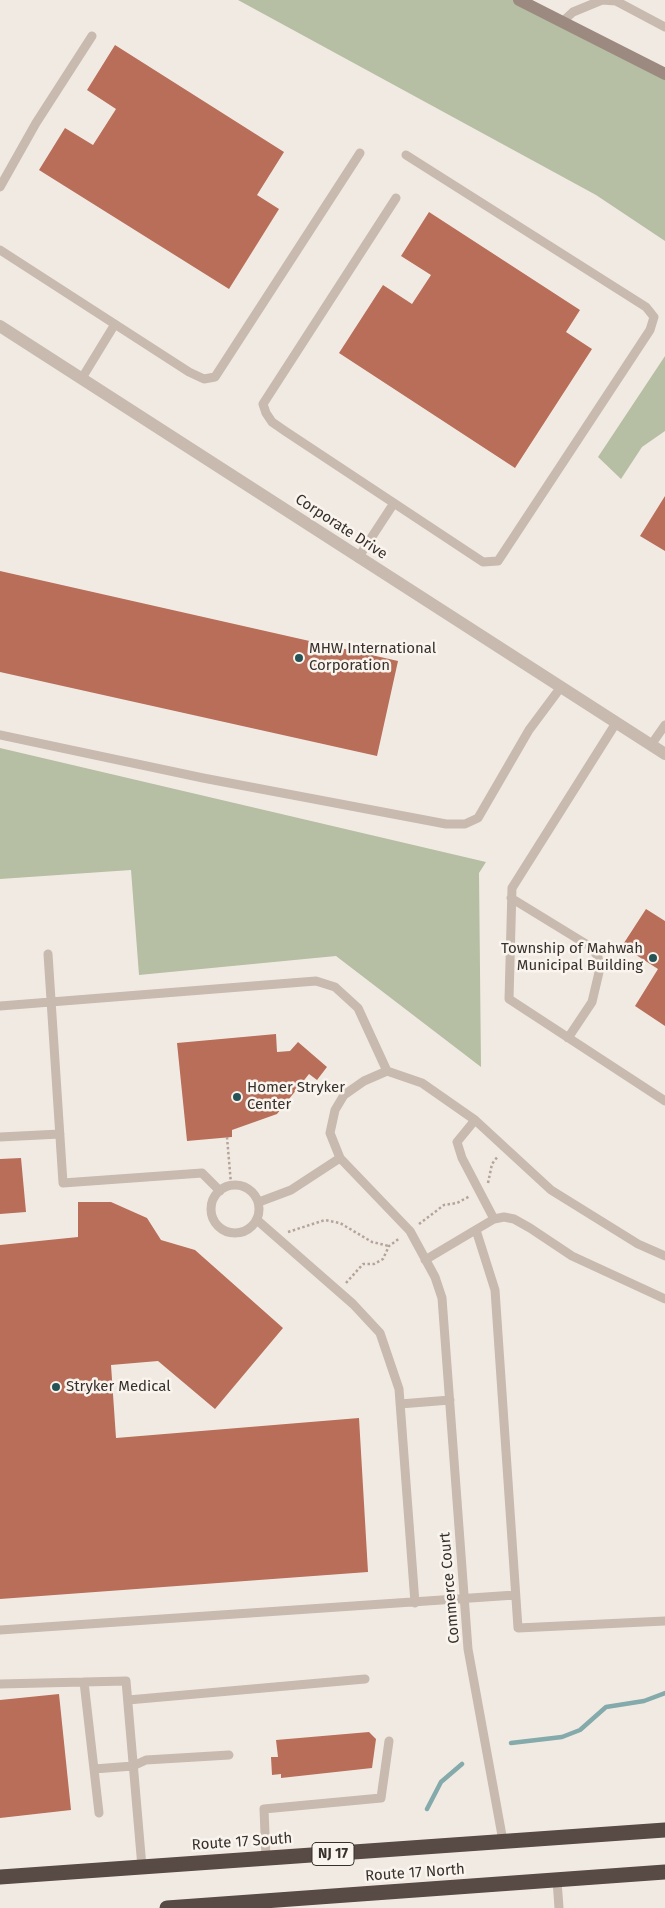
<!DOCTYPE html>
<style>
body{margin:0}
canvas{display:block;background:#f1eae2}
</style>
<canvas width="665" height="1908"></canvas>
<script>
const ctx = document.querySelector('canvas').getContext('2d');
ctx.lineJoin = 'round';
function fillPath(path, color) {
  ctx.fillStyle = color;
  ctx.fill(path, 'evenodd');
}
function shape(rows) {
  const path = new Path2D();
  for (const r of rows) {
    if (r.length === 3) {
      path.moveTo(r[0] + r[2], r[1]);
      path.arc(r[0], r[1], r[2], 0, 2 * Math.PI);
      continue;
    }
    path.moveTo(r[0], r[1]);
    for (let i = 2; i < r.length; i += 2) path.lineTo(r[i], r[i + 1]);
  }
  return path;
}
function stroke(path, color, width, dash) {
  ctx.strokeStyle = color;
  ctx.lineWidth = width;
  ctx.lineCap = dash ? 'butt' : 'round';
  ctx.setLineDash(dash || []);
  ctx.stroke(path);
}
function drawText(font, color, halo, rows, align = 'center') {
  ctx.font = font + ' "Fira Sans",sans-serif';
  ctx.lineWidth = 5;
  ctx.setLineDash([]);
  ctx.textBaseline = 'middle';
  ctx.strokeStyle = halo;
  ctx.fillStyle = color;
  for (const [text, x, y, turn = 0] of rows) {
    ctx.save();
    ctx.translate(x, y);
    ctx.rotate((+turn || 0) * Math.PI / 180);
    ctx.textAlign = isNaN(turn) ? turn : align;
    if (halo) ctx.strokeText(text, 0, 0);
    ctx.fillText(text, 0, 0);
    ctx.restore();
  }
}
fillPath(shape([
 [238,0,515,0,665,77,665,241,596,195],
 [665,356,665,431,642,447,621,479,598,457],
 [0,748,486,862,479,873,481,1067,336,956,139,975,131,870,0,879]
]), '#b6bfa3');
stroke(shape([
 [511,1743,562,1737,580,1730,606,1707,644,1701,665,1693],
 [427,1809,441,1782,462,1764]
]), '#84aaab', 4.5);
fillPath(shape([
 [115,45,284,152,257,195,279,209,229,289,39,170,65,128,93,145,116,109,87,90],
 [429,212,580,310,566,332,592,349,515,468,339,353,383,285,412,304,431,275,401,256],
 [665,496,665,551,640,536],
 [0,571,398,661,377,756,0,672],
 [646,909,665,921,665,1026,635,1006,658,969,622,946],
 [276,1034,277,1052,290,1051,298,1042,327,1067,317,1080,309,1074,277,1114,232,1130,232,1137,187,1141,177,1043],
 [21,1158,26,1212,0,1214,0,1159],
 [78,1202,111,1202,147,1218,161,1240,195,1250,283,1328,215,1409,158,1361,111,1365,116,1438,359,1418,368,1572,0,1599,0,1245,78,1237],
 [59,1694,71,1810,0,1818,0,1700],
 [369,1732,376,1739,372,1768,281,1778,281,1774,272,1775,271,1757,278,1757,276,1740]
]), '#b86e59');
stroke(shape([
 [227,1137,231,1184],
 [488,1183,492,1164,498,1156],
 [419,1224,444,1205,457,1203,470,1196],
 [288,1232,325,1220,340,1223,372,1242,389,1246],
 [346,1283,363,1264,374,1264,383,1259,389,1246,400,1238]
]), '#b4a499', 2.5, [2.5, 2.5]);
stroke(shape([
 [562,22,573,12,602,0,616,1,665,27],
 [0,187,36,123,92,36],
 [396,198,263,404,266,413,272,422,285,431,483,562,498,561,650,330,654,317,646,307,406,155],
 [0,250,189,372,204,379,215,377,360,153],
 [82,378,115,324],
 [358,558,394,503],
 [616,723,512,888,509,999,665,1101],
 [0,735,203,778,446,824,465,824,478,818,529,730,561,687],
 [651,745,665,725],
 [511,898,591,947,598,957,600,968,592,1002,568,1038],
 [48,954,63,1183,202,1173,220,1191],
 [0,1006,316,981,335,987,358,1008,387,1071],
 [475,1120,457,1142,462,1158,494,1219],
 [0,1137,60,1134],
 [235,1209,24],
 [259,1202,291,1190,340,1158],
 [257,1220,353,1304,380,1333,399,1389,415,1603],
 [476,1230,495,1290,518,1628,665,1621],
 [425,1260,494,1219,504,1217,514,1219,530,1228,572,1256,665,1299],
 [400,1404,450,1400],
 [0,1630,515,1595],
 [84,1682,99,1813],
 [0,1684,126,1681,142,1867],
 [128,1700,365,1679],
 [94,1769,133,1766,146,1760,229,1755],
 [503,1841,468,1649,442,1298,435,1277,410,1231,340,1158,330,1133,335,1110,344,1095,364,1081,387,1071,422,1083,475,1120,551,1190,638,1244,665,1256],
 [266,1858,264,1809,381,1798,389,1741],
 [557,1880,559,1908]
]), '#c8baaf', 9);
stroke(shape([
 [0,326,665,754]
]), '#c8baaf', 12);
stroke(shape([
 [519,0,665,74]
]), '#9c8a80', 12);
stroke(shape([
 [0,1877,665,1830],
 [167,1908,665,1872]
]), '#584a44', 15);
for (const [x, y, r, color] of [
 [299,658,5,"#265355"],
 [653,958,5,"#265355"],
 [237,1097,5,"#265355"],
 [56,1387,5,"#265355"]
]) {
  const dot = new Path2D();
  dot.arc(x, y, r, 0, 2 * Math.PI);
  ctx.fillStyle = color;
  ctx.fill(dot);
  stroke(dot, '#f9f4ee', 2);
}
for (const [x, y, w] of [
 [333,1854,42]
]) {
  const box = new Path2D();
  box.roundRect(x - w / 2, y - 11.5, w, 23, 4);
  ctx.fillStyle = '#f9f4ee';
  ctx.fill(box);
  stroke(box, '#38302c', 1);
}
drawText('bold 14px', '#38302c', null, [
 ["NJ 17",333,1854]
]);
drawText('15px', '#38302c', '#f9f4ee', [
 ["Corporate Drive",341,527,33],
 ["Commerce Court",450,1588,-95],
 ["Route 17 South",242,1842,-4],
 ["Route 17 North",415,1873,-4]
]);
drawText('15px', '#38302c', '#f9f4ee', [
 ["MHW International",309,649],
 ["Corporation",309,666],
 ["Township of Mahwah",643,949,"right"],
 ["Municipal Building",643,966,"right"],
 ["Homer Stryker",247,1088],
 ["Center",247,1105],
 ["Stryker Medical",66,1387]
], 'left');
</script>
